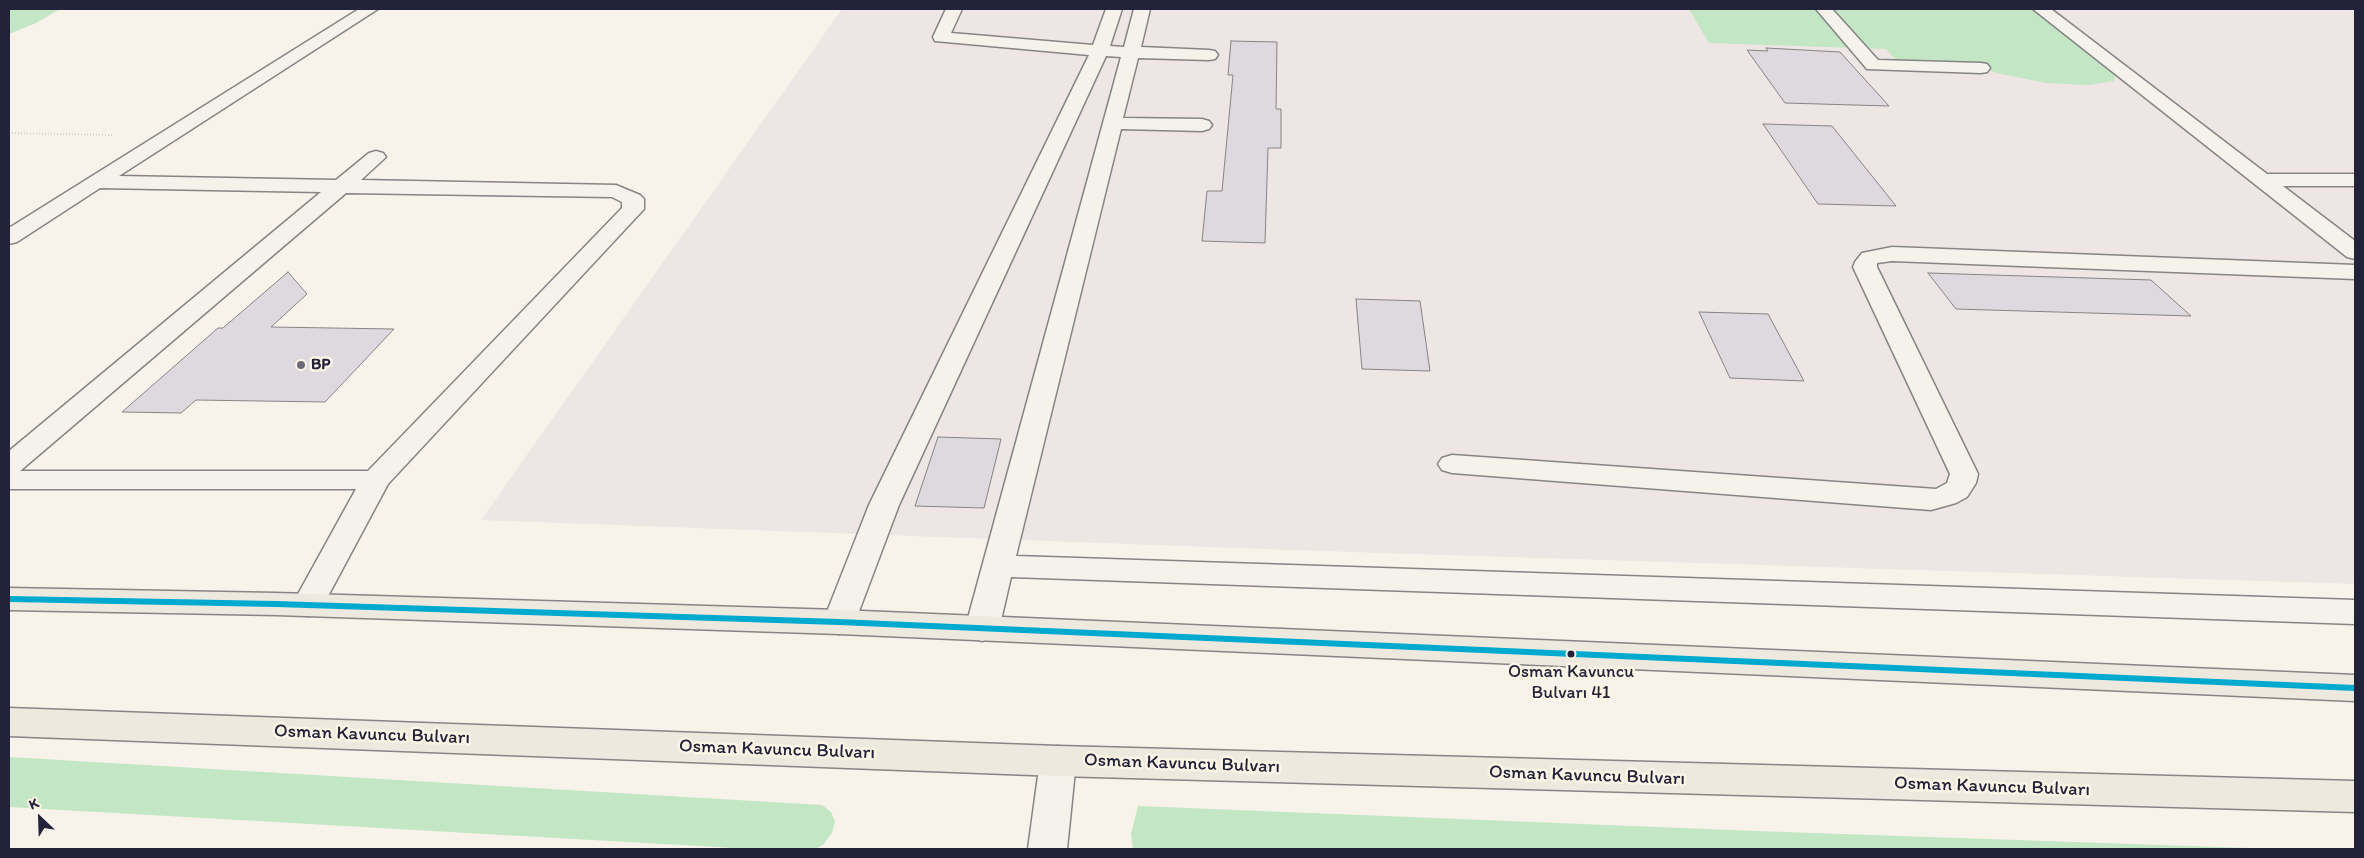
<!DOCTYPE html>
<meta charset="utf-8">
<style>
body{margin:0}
#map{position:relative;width:2364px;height:858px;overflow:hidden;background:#f7f3ea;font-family:Itim,sans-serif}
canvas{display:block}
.frame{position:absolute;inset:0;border:10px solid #22223b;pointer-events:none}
.north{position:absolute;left:15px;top:793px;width:50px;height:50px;-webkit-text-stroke:4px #fcf5e5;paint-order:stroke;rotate:336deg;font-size:14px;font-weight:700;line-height:20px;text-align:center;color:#22223b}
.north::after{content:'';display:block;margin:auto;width:18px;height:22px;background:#22223b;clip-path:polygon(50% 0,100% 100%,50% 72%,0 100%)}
</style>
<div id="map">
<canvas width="2364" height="858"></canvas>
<div class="frame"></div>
<div class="north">K</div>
</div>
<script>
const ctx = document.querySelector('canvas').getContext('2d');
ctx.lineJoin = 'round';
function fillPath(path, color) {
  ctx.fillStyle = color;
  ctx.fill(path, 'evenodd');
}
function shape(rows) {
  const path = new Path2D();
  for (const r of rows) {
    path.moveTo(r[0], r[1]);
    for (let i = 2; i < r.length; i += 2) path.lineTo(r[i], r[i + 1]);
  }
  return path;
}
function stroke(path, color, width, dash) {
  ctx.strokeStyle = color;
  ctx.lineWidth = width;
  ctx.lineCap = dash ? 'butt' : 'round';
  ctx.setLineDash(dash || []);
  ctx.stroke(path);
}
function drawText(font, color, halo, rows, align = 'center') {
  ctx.font = font + ' Itim,sans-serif';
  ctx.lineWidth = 5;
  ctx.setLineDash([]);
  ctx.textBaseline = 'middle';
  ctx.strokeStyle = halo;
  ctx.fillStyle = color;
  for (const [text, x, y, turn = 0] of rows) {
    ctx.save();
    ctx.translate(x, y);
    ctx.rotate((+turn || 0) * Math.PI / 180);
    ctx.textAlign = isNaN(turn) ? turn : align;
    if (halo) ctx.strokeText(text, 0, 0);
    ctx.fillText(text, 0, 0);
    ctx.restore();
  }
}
fillPath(shape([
 [842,9,2355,9,2355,584,1290,550,481,520]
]), '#ede6e4');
fillPath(shape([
 [9,9,60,9,36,23,9,34],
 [1689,9,2041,9,2116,71,2114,81,2088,85,2046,83,2001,74,1974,66,1899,63,1886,49,1709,43],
 [9,757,822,805,831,812,835,821,832,833,823,845,815,849,751,849,9,807],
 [1138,806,1756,831,2278,849,1133,849,1131,834]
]), '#c3e6c5');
const building = shape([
 [1231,41,1277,42,1276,109,1281,109,1281,148,1268,148,1265,243,1202,241,1207,191,1222,191,1233,75,1228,75,1231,41],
 [1766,48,1840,52,1889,106,1785,103,1747,50,1768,51,1766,48],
 [1763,124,1832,126,1896,206,1818,204,1763,124],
 [288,272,307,294,271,327,394,329,325,402,196,400,181,413,122,412,218,328,223,328,288,272],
 [1928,273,2151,280,2191,316,1956,309,1928,273],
 [1356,299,1420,301,1430,371,1362,369,1356,299],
 [1699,312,1768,314,1804,381,1730,378,1699,312],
 [938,437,1001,439,984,508,915,506,938,437]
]);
fillPath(building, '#ded9de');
stroke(building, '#868485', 1);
const minor = shape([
 [359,9,378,9,119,176,336,180,369,153,376,151,383,153,386,157,361,180,616,185,640,195,644,199,644,209,388,484,319,613,308,616,297,613,292,605,356,489,9,489,9,451,321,192,100,188,17,242,9,244,9,228,359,9],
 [346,193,612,197,622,202,622,208,368,471,20,471,346,193],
 [946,9,962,9,951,33,1093,45,1106,9,1122,9,1110,46,1124,47,1134,9,1150,9,1141,47,1209,50,1215,51,1218,55,1215,59,1209,60,1138,58,1123,118,1202,119,1209,121,1212,125,1209,129,1202,131,1121,129,1016,556,2355,600,2355,624,1011,577,999,629,994,637,982,641,970,637,965,629,1121,57,1106,56,899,505,855,622,851,630,839,634,827,630,823,622,869,505,1089,55,935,41,933,37,946,9],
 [1816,9,1832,9,1878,60,1981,63,1987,64,1990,68,1987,72,1981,73,1867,69,1816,9],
 [2033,9,2051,9,2267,174,2355,174,2355,186,2283,186,2355,241,2355,259,2347,257,2033,9],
 [1892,247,2355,265,2355,279,1892,261,1877,263,1877,267,1978,474,1976,483,1967,497,1956,503,1931,510,1452,473,1442,470,1438,464,1442,458,1452,455,1936,489,1947,483,1950,474,1853,267,1855,262,1862,253,1892,247],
 [1058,746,1071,751,1076,761,1067,849,1028,849,1040,761,1045,751,1058,746]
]);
const highway = shape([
 [9,588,276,593,839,610,2355,675,2355,701,839,634,276,615,9,610,9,588],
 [9,708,1058,746,2355,781,2355,812,1058,776,9,736,9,708]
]);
stroke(minor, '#868485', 3);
stroke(highway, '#868485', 3);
stroke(shape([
 [9,133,113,135]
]), '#b0aead', 2, [0.5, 2.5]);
fillPath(minor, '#f5f2ec');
fillPath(highway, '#eee9de');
stroke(shape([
 [9,599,276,604,839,622,2355,688]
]), '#00a9ce', 6);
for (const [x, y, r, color] of [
 [301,365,5,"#6d6b78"],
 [1571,654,4.5,"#22223b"]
]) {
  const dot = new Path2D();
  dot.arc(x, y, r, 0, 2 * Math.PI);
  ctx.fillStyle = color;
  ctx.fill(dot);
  stroke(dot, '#fcf5e5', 2);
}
drawText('bold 16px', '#22223b', '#fcf5e5', [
 ["BP",311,365]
], 'left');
drawText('18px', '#22223b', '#fcf5e5', [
 ["Osman Kavuncu",1571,672],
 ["Bulvarı 41",1571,693]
]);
drawText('19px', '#22223b', '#fcf5e5', [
 ["Osman Kavuncu Bulvarı",372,735,2],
 ["Osman Kavuncu Bulvarı",777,750,2],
 ["Osman Kavuncu Bulvarı",1182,764,2],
 ["Osman Kavuncu Bulvarı",1587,776,2],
 ["Osman Kavuncu Bulvarı",1992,787,2]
]);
</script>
